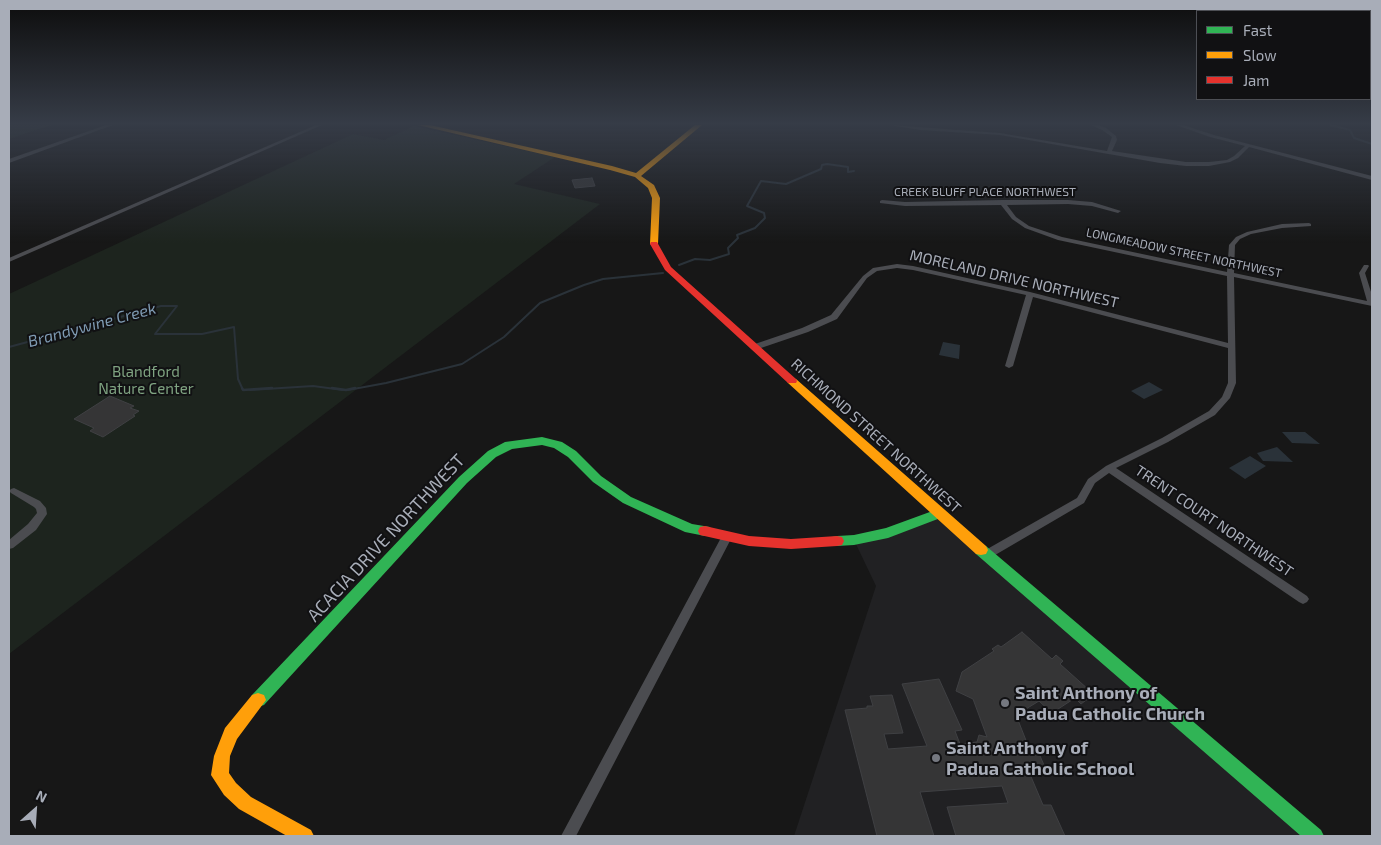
<!DOCTYPE html>
<style>
body{margin:0}
#map{position:relative;width:1381px;height:845px;overflow:hidden;background:#171717;font-family:"Exo 2",sans-serif}
canvas{display:block}
.frame{position:absolute;inset:0;border:10px solid #a8adb8;pointer-events:none}
.legend{position:absolute;left:1196px;top:10px;width:175px;height:90px;box-sizing:border-box;background:#111113;border:1px solid #4d4f55;margin:0;padding:6px 9px;list-style:none;font-size:15px;color:#a8adb8}
.legend li{display:flex;align-items:center;gap:10px;height:25px}
.legend b{width:25px;border:1px solid #4d4f55}
.north{position:absolute;left:10px;top:785px;width:50px;height:50px;-webkit-text-stroke:4px #111113;paint-order:stroke;rotate:26deg;font-size:14px;font-weight:700;line-height:20px;text-align:center;color:#a8adb8}
.north::after{content:'';display:block;margin:auto;width:18px;height:22px;background:#a8adb8;clip-path:polygon(50% 0,100% 100%,50% 72%,0 100%)}
</style>
<div id="map">
<canvas width="1381" height="845"></canvas>
<div class="frame"></div>
<ul class="legend">
<li><b style="height:6px;background:#30b455"></b>Fast</li>
<li><b style="height:6px;background:#ff9f0a"></b>Slow</li>
<li><b style="height:6px;background:#e5322d"></b>Jam</li>
</ul>
<div class="north">N</div>
</div>
<script>
const ctx = document.querySelector('canvas').getContext('2d');
ctx.lineJoin = 'round';
function fillPath(path, color) {
  ctx.fillStyle = color;
  ctx.fill(path, 'evenodd');
}
function shape(rows) {
  const path = new Path2D();
  for (const r of rows) {
    path.moveTo(r[0], r[1]);
    for (let i = 2; i < r.length; i += 2) path.lineTo(r[i], r[i + 1]);
  }
  return path;
}
function stroke(path, color, width, dash) {
  ctx.strokeStyle = color;
  ctx.lineWidth = width;
  ctx.lineCap = dash ? 'butt' : 'round';
  ctx.setLineDash(dash || []);
  ctx.stroke(path);
}
function drawText(font, color, halo, rows, align = 'center') {
  ctx.font = font + ' "Exo 2",sans-serif';
  ctx.lineWidth = 4;
  ctx.setLineDash([]);
  ctx.textBaseline = 'middle';
  ctx.strokeStyle = halo;
  ctx.fillStyle = color;
  for (const [text, x, y, turn = 0] of rows) {
    ctx.save();
    ctx.translate(x, y);
    ctx.rotate((+turn || 0) * Math.PI / 180);
    ctx.textAlign = isNaN(turn) ? turn : align;
    if (halo) ctx.strokeText(text, 0, 0);
    ctx.fillText(text, 0, 0);
    ctx.restore();
  }
}
fillPath(shape([
 [938,514,1315,836,794,836,876,586,854,540]
]), '#212123');
fillPath(shape([
 [9,125,51,125,9,139],
 [414,126,555,157,514,184,600,204,9,654,9,294,353,134,384,140]
]), '#1d241e');
fillPath(shape([
 [943,342,960,345,959,359,939,355],
 [1149,382,1163,390,1144,399,1131,391],
 [1282,432,1305,432,1320,444,1292,443],
 [1277,447,1293,462,1263,461,1257,453],
 [1250,456,1266,466,1245,479,1229,468]
]), '#2a3239');
stroke(shape([
 [1330,125,1350,130,1354,138,1372,144],
 [679,265,695,259,710,260,729,254,728,248,738,238,737,235,755,228,765,218,764,213,747,206,761,181,786,184,821,169,822,165,827,164,848,167,848,172,854,171],
 [9,347,161,306,177,306,155,334,202,334,234,327,238,379,243,390],
 [250,390,313,386,343,390],
 [348,390,386,383,462,364,504,337,540,303,584,285,603,279,663,273]
]), '#2a3239', 2);
stroke(shape([
 [242,388,243,390,272,388],
 [332,388,346,390,355,388]
]), '#2a3239', 2.5);
const building = shape([
 [592,178,595,186,575,188,572,180,592,178],
 [110,396,134,406,130,408,139,411,133,415,135,416,103,437,90,431,94,428,74,419,110,396],
 [1022,632,1052,659,1056,655,1063,661,1060,664,1089,690,1087,692,1089,695,1087,696,1089,698,1081,704,1075,698,1052,713,1039,701,1016,715,1029,748,1037,749,1047,772,1029,772,1043,805,1051,805,1065,836,956,836,947,807,1008,803,1002,786,920,792,934,836,877,836,845,710,867,708,867,706,873,706,870,696,892,695,903,733,884,734,888,749,927,746,902,684,939,679,962,730,955,731,960,744,977,742,979,735,987,737,973,699,956,691,962,672,994,651,992,649,998,645,1001,647,1022,632]
]);
fillPath(building, '#353536');
stroke(building, '#3f4043', 1);
fillPath(shape([
 [106,125,113,125,9,163,9,159,106,125],
 [316,125,322,125,9,262,9,258,316,125],
 [890,125,1000,133,1107,151,1112,137,1102,130,1091,125,1098,125,1106,128,1116,136,1117,140,1112,151,1186,162,1209,162,1227,160,1234,156,1245,146,1210,137,1176,125,1183,125,1214,135,1372,176,1372,180,1249,147,1238,158,1230,162,1209,166,1186,166,1160,163,1000,135,920,130,890,125],
 [882,200,905,202,1002,200,1068,200,1092,202,1121,211,1118,213,1092,206,1068,204,1007,205,1016,217,1029,226,1062,237,1227,272,1229,245,1236,237,1247,232,1282,224,1309,223,1311,224,1311,226,1282,228,1251,234,1240,239,1235,245,1234,273,1367,301,1359,273,1364,265,1368,265,1369,266,1365,273,1372,295,1372,306,1234,277,1236,383,1230,398,1215,415,1168,442,1116,468,1307,596,1309,599,1307,602,1303,604,1299,602,1109,473,1095,483,1084,503,990,558,986,559,982,558,981,555,982,552,1077,498,1088,479,1106,466,1162,438,1209,411,1222,397,1228,383,1228,348,1033,297,1013,366,1009,368,1005,366,1026,295,913,270,897,268,877,271,867,278,837,319,808,332,758,349,752,349,751,347,752,345,802,328,831,315,863,276,873,268,897,264,913,266,1030,292,1228,343,1227,276,1058,240,1025,228,1012,219,1001,205,905,206,880,203,880,201,882,200],
 [14,488,40,501,46,508,47,514,36,530,13,548,9,549,9,540,28,524,37,513,36,509,34,507,11,493,9,491,11,489,14,488],
 [727,533,731,534,732,537,576,836,561,836,723,534,727,533]
]), '#4b4c50');
fillPath(shape([
 [542,437,562,442,576,451,601,476,631,497,692,524,710,527,712,531,710,535,705,536,685,532,623,503,593,482,568,457,554,448,542,445,512,449,496,457,467,483,264,705,258,707,252,705,250,700,252,695,459,477,488,451,505,442,542,437],
 [938,509,943,511,944,514,943,517,888,538,854,545,837,546,832,545,830,541,832,537,837,536,854,535,886,528,938,509],
 [981,545,986,546,1321,830,1324,836,1301,836,976,554,974,550,976,546,981,545]
]), '#30b455');
fillPath(shape([
 [418,125,430,125,612,166,636,173,695,125,702,125,641,176,654,185,660,198,658,244,654,246,650,244,652,198,648,188,635,177,610,170,418,125],
 [792,378,796,379,986,546,988,550,986,554,981,555,976,554,788,383,787,381,792,378],
 [258,693,264,695,266,700,237,739,230,756,229,773,236,783,251,797,311,830,314,836,287,836,239,809,224,795,211,775,214,756,225,728,252,695,258,693]
]), '#ff9f0a');
fillPath(shape([
 [651,242,657,242,671,267,796,379,797,381,796,383,788,383,665,270,650,244,651,242],
 [705,526,749,536,791,539,837,536,842,537,844,541,842,545,837,546,791,549,749,546,700,535,698,531,700,527,705,526]
]), '#e5322d');
const sky = ctx.createLinearGradient(0, 0, 0, 243);
sky.addColorStop(0, '#0d0d0d');
sky.addColorStop(0.51, '#363c47');
sky.addColorStop(1, '#363c4700');
ctx.fillStyle = sky;
ctx.fillRect(0, 0, 1381, 243);
for (const [x, y, r, color] of [
 [1005,703,5,"#757880"],
 [936,758,5,"#757880"]
]) {
  const dot = new Path2D();
  dot.arc(x, y, r, 0, 2 * Math.PI);
  ctx.fillStyle = color;
  ctx.fill(dot);
  stroke(dot, '#111113', 2);
}
drawText('12px', '#a8adb8', '#111113', [
 ["CREEK BLUFF PLACE NORTHWEST",985,192],
 ["LONGMEADOW STREET NORTHWEST",1184,253,12]
]);
drawText('15px', '#a8adb8', '#111113', [
 ["MORELAND DRIVE NORTHWEST",1014,279,13],
 ["RICHMOND STREET NORTHWEST",876,436,42],
 ["TRENT COURT NORTHWEST",1214,521,34]
]);
drawText('15px', '#7fa381', '#111113', [
 ["Blandford",146,372],
 ["Nature Center",146,389]
]);
drawText('italic 16px', '#7f9bb3', '#111113', [
 ["Brandywine Creek",92,325,-15]
]);
drawText('18px', '#a8adb8', '#111113', [
 ["ACACIA DRIVE NORTHWEST",386,538,-47]
]);
drawText('bold 18px', '#a8adb8', '#111113', [
 ["Saint Anthony of",1015,693],
 ["Padua Catholic Church",1015,714],
 ["Saint Anthony of",946,748],
 ["Padua Catholic School",946,769]
], 'left');
</script>
